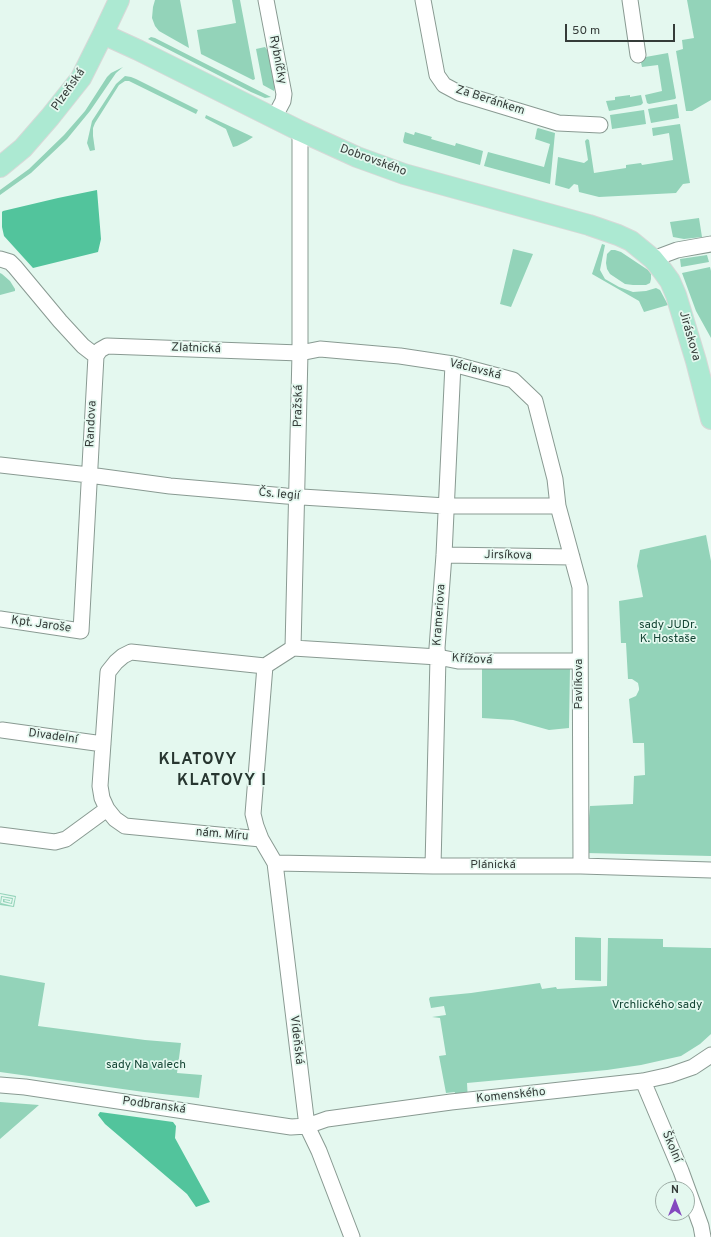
<!DOCTYPE html>
<meta charset="utf-8">
<style>
body{margin:0}
#map{position:relative;width:711px;height:1237px;overflow:hidden;background:#e4f8ef;font-family:Overpass,sans-serif}
canvas{display:block}
.north{position:absolute;left:655px;top:1181px;width:40px;height:40px;box-sizing:border-box;background:#e4f8ef;border:1px solid #9eada6;border-radius:50%;rotate:0deg;font-size:11px;font-weight:700;line-height:16px;text-align:center;color:#353c39}
.north::after{content:'';display:block;margin:auto;width:14px;height:18px;background:#8449bf;clip-path:polygon(50% 0,100% 100%,50% 72%,0 100%)}
.scale{position:absolute;left:565px;top:24px;width:110px;height:18px;box-sizing:border-box;border:2px solid #353c39;border-top:0;padding-left:5px;font-size:12px;line-height:14px;white-space:nowrap;color:#353c39;-webkit-text-stroke:3px #e4f8ef;paint-order:stroke}
</style>
<div id="map">
<canvas width="711" height="1237"></canvas>
<div class="north">N</div>
<div class="scale">50 m</div>
</div>
<script>
const ctx = document.querySelector('canvas').getContext('2d');
ctx.lineJoin = 'round';
function fillPath(path, color) {
  ctx.fillStyle = color;
  ctx.fill(path, 'evenodd');
}
function shape(rows) {
  const path = new Path2D();
  for (const r of rows) {
    path.moveTo(r[0], r[1]);
    for (let i = 2; i < r.length; i += 2) path.lineTo(r[i], r[i + 1]);
  }
  return path;
}
function stroke(path, color, width, dash) {
  ctx.strokeStyle = color;
  ctx.lineWidth = width;
  ctx.lineCap = dash ? 'butt' : 'round';
  ctx.setLineDash(dash || []);
  ctx.stroke(path);
}
function drawText(font, color, halo, rows, align = 'center') {
  ctx.font = font + ' Overpass,sans-serif';
  ctx.lineWidth = 3.5;
  ctx.setLineDash([]);
  ctx.textBaseline = 'middle';
  ctx.strokeStyle = halo;
  ctx.fillStyle = color;
  for (const [text, x, y, turn = 0] of rows) {
    ctx.save();
    ctx.translate(x, y);
    ctx.rotate((+turn || 0) * Math.PI / 180);
    ctx.textAlign = isNaN(turn) ? turn : align;
    if (halo) ctx.strokeText(text, 0, 0);
    ctx.fillText(text, 0, 0);
    ctx.restore();
  }
}
fillPath(shape([
 [155,0,180,0,189,48,159,31,155,26,152,18,153,7],
 [232,0,240,0,255,79,253,80,201,54,197,30,236,23],
 [687,0,711,0,711,100,692,111,686,111,676,51,683,49,682,40,694,38],
 [151,37,155,38,271,97,265,98,251,92,148,39],
 [265,47,268,51,275,87,274,91,263,85,256,49],
 [668,53,676,98,675,99,649,104,647,103,645,95,662,91,658,65,642,67,640,58],
 [123,67,116,73,90,111,67,139,31,173,0,195,0,190,29,169,64,135,85,111,107,77,111,73],
 [125,76,131,77,136,79,198,110,196,114,129,81,125,81,119,85,95,123,93,128,93,136,95,150,90,151,87,143,92,121,116,84],
 [630,95,630,97,641,95,643,103,641,105,609,111,606,101,615,100,615,97],
 [677,104,679,118,651,123,648,109],
 [644,110,646,124,612,129,610,115],
 [206,115,253,137,247,141,237,146,233,147,226,129,205,118],
 [680,124,690,183,683,184,676,193,599,197,579,192,578,185,574,184,569,189,555,185,558,157,584,163,588,160,585,141,587,139,589,140,594,173,626,168,626,165,641,163,642,165,673,160,669,133,653,136,652,128],
 [538,128,555,133,550,184,484,166,488,152,544,167,550,144,535,139,537,129],
 [405,132,414,135,415,132,432,137,431,139,455,146,456,143,483,151,480,165,404,143,403,141],
 [699,218,702,237,684,239,673,237,670,222],
 [602,244,605,245,600,270,605,279,619,287,633,292,646,291,656,288,660,290,668,305,644,312,639,301,592,274],
 [513,249,533,254,511,307,500,304],
 [611,250,615,250,621,252,648,270,651,274,651,279,650,283,646,285,633,285,625,284,610,274,607,269,606,263,607,254],
 [707,255,709,262,681,267,680,259],
 [710,267,711,271,711,338,696,311,682,273],
 [0,273,2,274,10,281,15,289,15,291,0,295],
 [706,535,711,561,711,856,586,853,590,806,633,804,634,776,645,775,644,743,633,743,629,699,636,696,639,690,639,688,638,683,632,679,628,679,626,643,621,643,619,601,643,597,637,566,640,550],
 [570,668,569,728,549,730,513,720,482,718,482,669],
 [0,893,16,896,14,907,0,905,1,896,13,898,12,904,3,902,3,899,10,900,10,901,5,900,4,901,11,903,12,899,2,897,1,903,13,906,15,897,0,894],
 [575,937,601,938,601,981,575,980],
 [608,938,663,939,663,947,711,948,711,1034,700,1044,681,1056,641,1065,607,1070,467,1083,468,1101,451,1102,455,1092,446,1093,439,1056,446,1055,440,1018,432,1017,446,1015,444,1006,431,1008,429,999,430,997,471,993,540,983,542,989,556,987,557,989,607,986],
 [0,975,45,983,38,1026,145,1040,181,1043,177,1073,202,1075,199,1098,144,1092,0,1072],
 [0,1102,39,1105,0,1139]
]), '#93d3b9');
fillPath(shape([
 [97,190,101,239,98,252,33,268,4,236,2,227,2,212,3,211,58,198],
 [100,1112,173,1122,176,1126,175,1138,210,1202,196,1207,187,1194,105,1124,98,1115]
]), '#52c49c');
const minor = shape([
 [266,0,284,94,283,101,274,118],
 [423,0,437,75,444,85,459,93,558,123,600,125],
 [630,0,638,55],
 [0,259,10,262,15,267,60,321,83,346,96,356],
 [653,259,677,250,711,244],
 [96,356,100,350,107,346,300,353,320,349,400,356,453,364,513,380,535,401,555,479,558,506,580,587,581,866],
 [0,465,89,475,170,486,286,496,446,506,558,506],
 [444,555,572,557],
 [0,619,81,631,96,356],
 [293,648,438,657,458,661,580,661],
 [265,666,253,814,256,826,261,839,275,863,307,1126,319,1151,352,1237],
 [265,666,293,648,300,353,300,131],
 [2,730,103,744],
 [0,835,55,842,66,839,107,809],
 [261,839,125,826,115,819,107,809,102,798,100,786,108,672,116,662,123,656,131,652,265,666],
 [275,863,433,866,581,866,711,870],
 [433,866,438,657,437,648,444,555,453,364],
 [643,1081,681,1171,701,1226,703,1237],
 [0,1085,25,1087,291,1127,307,1126,327,1119,451,1102,643,1081,670,1075,693,1067,711,1055]
]);
const major = shape([
 [103,34,138,50,300,131,357,157,404,174,589,225,618,235,631,241,653,259,662,270,670,281,676,295,696,361,711,419],
 [0,167,23,148,50,117,81,78,103,34,119,0]
]);
stroke(minor, '#899a92', 17);
stroke(major, '#d7d8d7', 22);
stroke(minor, '#fff', 15);
stroke(major, '#ace9d2', 20);
drawText('12px', '#353c39', '#e4f8ef', [
 ["Rybníčky",277,60,79],
 ["Plzeňská",69,90,-55],
 ["Za Beránkem",490,101,18],
 ["Dobrovského",373,161,20],
 ["Jiráskova",689,336,74],
 ["Zlatnická",196,349,2],
 ["Václavská",475,370,14],
 ["Pražská",299,406,-89],
 ["Randova",92,424,-87],
 ["Čs. legií",279,495,5],
 ["Jirsíkova",508,556,1],
 ["Krameriova",440,615,-86],
 ["Kpt. Jaroše",41,625,8],
 ["Křížová",472,660,3],
 ["Pavlíkova",580,684,-90],
 ["Divadelní",53,737,8],
 ["nám. Míru",222,835,5],
 ["Plánická",493,866],
 ["Vídeňská",296,1040,83],
 ["Komenského",511,1096,-6],
 ["Podbranská",154,1106,8],
 ["Školní",671,1147,67]
]);
drawText('12px', '#144534', '#e4f8ef', [
 ["sady JUDr.",668,626],
 ["K. Hostaše",668,640],
 ["Vrchlického sady",657,1006],
 ["sady Na valech",146,1066]
]);
ctx.letterSpacing = '1px';
drawText('bold 16px', '#273630', '#e4f8ef', [
 ["KLATOVY",198,761],
 ["KLATOVY I",222,782]
]);
ctx.letterSpacing = '0px';
</script>
